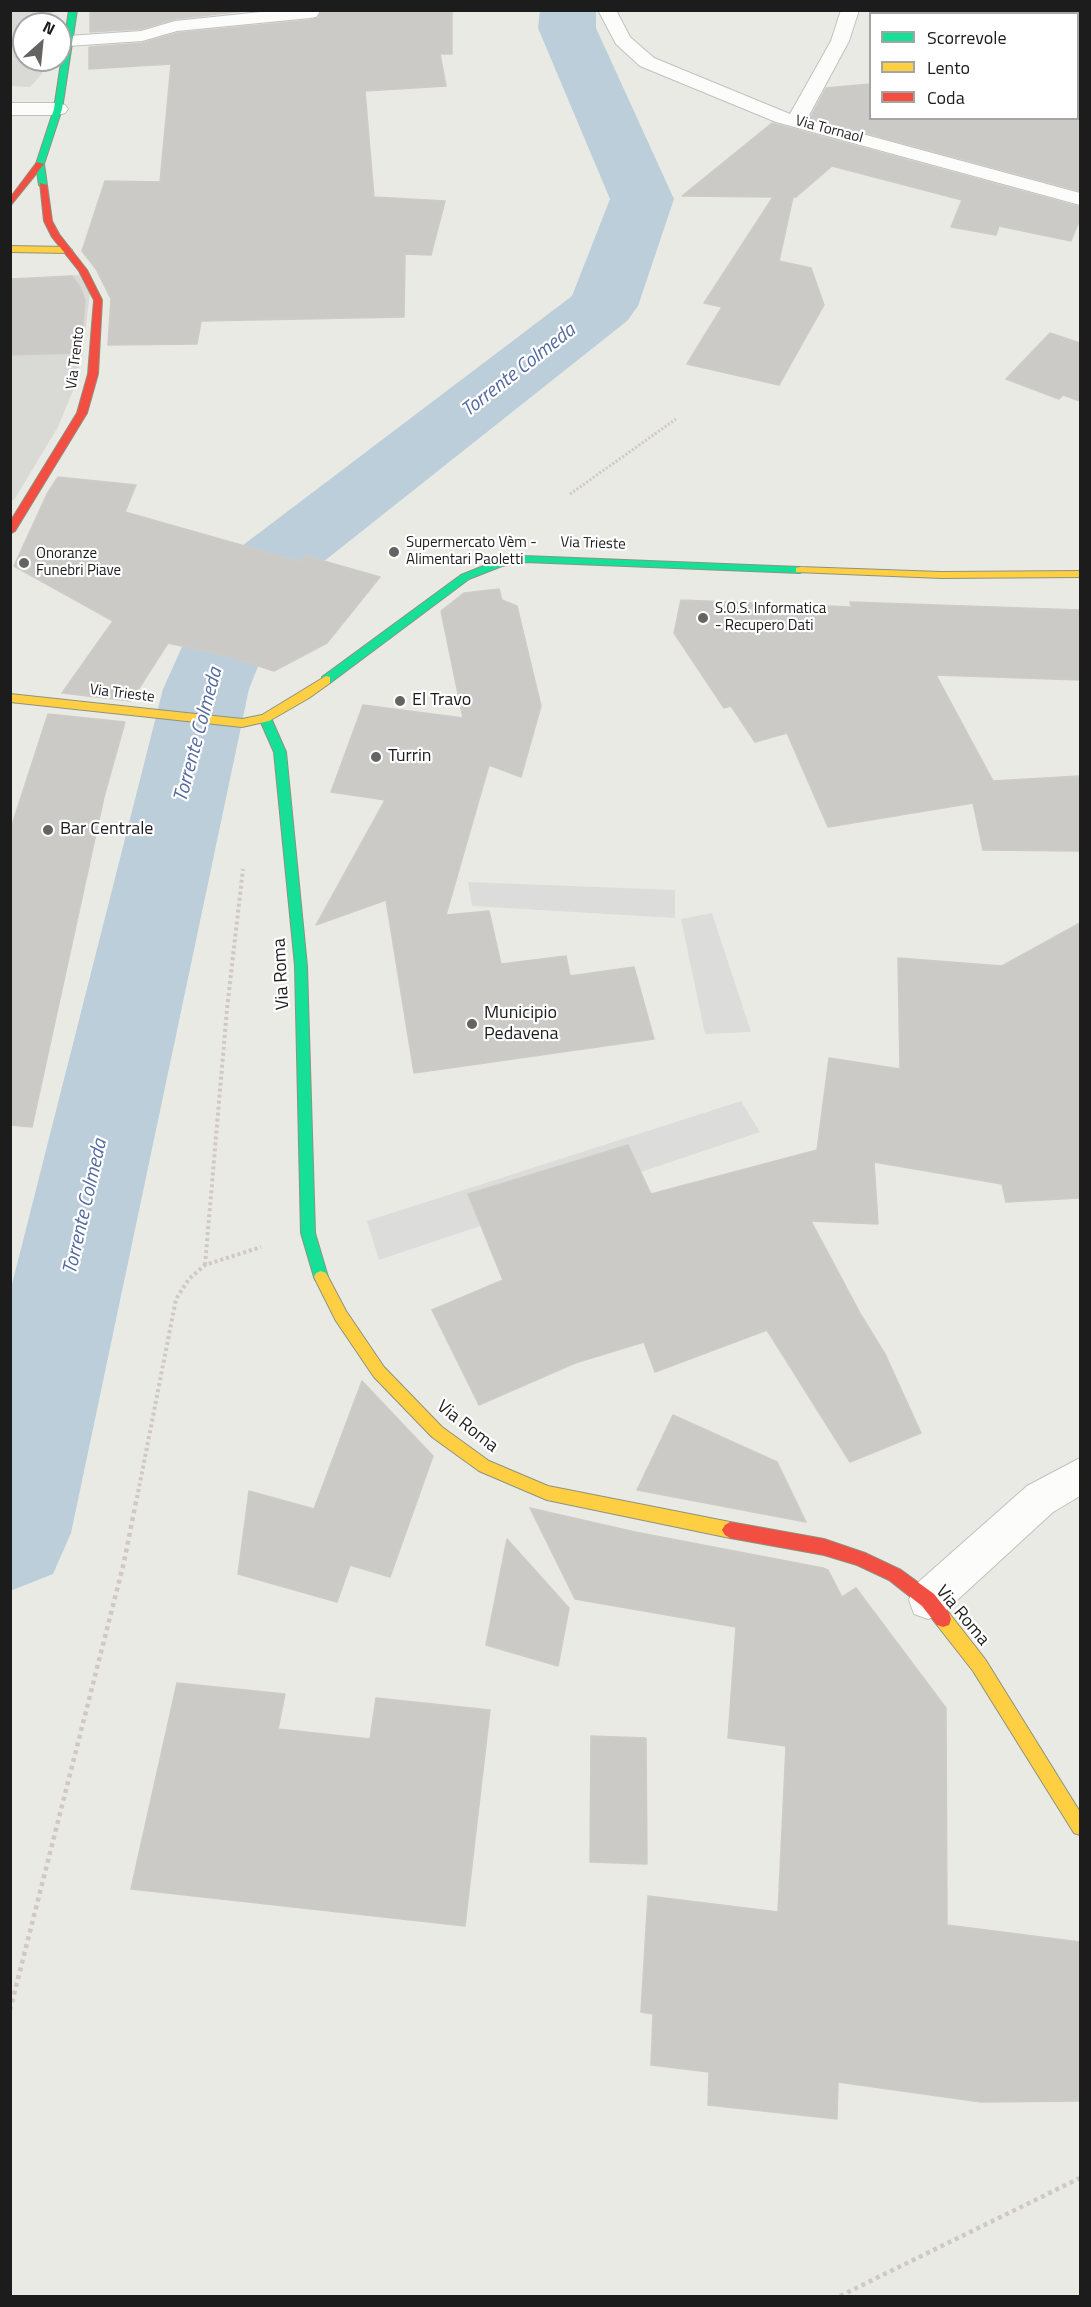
<!DOCTYPE html>
<meta charset="utf-8">
<style>
body{margin:0}
#map{position:relative;width:1091px;height:2307px;overflow:hidden;background:#eaeae5;font-family:"Titillium Web",sans-serif}
canvas{display:block}
.frame{position:absolute;inset:0;border:12px solid #1c1c1c;pointer-events:none}
.legend{position:absolute;left:869px;top:12px;width:210px;height:108px;box-sizing:border-box;background:#fff;border:2px solid #a4a4a4;margin:0;padding:8px 10px;list-style:none;font-size:18px;color:#1c1c1c}
.legend li{display:flex;align-items:center;gap:12px;height:30px}
.legend b{width:30px;border:2px solid #a4a4a4}
.north{position:absolute;left:12px;top:12px;width:60px;height:60px;box-sizing:border-box;background:#fff;border:2px solid #a4a4a4;border-radius:50%;rotate:27deg;font-size:16px;font-weight:700;line-height:24px;text-align:center;color:#1c1c1c}
.north::after{content:'';display:block;margin:auto;width:21px;height:27px;background:#646462;clip-path:polygon(50% 0,100% 100%,50% 72%,0 100%)}
</style>
<div id="map">
<canvas width="1091" height="2307"></canvas>
<div class="frame"></div>
<ul class="legend">
<li><b style="height:8px;background:#16e098"></b>Scorrevole</li>
<li><b style="height:8px;background:#ffcf43"></b>Lento</li>
<li><b style="height:8px;background:#f24e42"></b>Coda</li>
</ul>
<div class="north">N</div>
</div>
<script>
const ctx = document.querySelector('canvas').getContext('2d');
ctx.lineJoin = 'round';
function fillPath(path, color) {
  ctx.fillStyle = color;
  ctx.fill(path, 'evenodd');
}
function shape(rows) {
  const path = new Path2D();
  for (const r of rows) {
    path.moveTo(r[0], r[1]);
    for (let i = 2; i < r.length; i += 2) path.lineTo(r[i], r[i + 1]);
  }
  return path;
}
function stroke(path, color, width, dash) {
  ctx.strokeStyle = color;
  ctx.lineWidth = width;
  ctx.lineCap = dash ? 'butt' : 'round';
  ctx.setLineDash(dash || []);
  ctx.stroke(path);
}
function drawText(font, color, halo, rows, align = 'center') {
  ctx.font = font + ' "Titillium Web",sans-serif';
  ctx.lineWidth = 4.5;
  ctx.setLineDash([]);
  ctx.textBaseline = 'middle';
  ctx.strokeStyle = halo;
  ctx.fillStyle = color;
  for (const [text, x, y, turn = 0] of rows) {
    ctx.save();
    ctx.translate(x, y);
    ctx.rotate((+turn || 0) * Math.PI / 180);
    ctx.textAlign = isNaN(turn) ? turn : align;
    if (halo) ctx.strokeText(text, 0, 0);
    ctx.fillText(text, 0, 0);
    ctx.restore();
  }
}
fillPath(shape([
 [11,10,53,11,51,24,24,24,24,60,44,60,42,74,30,87,11,86],
 [79,275,90,292,83,353,75,386,58,427,14,500,10,499,10,279]
]), '#d9d9d6');
fillPath(shape([
 [468,882,675,890,675,918,472,906],
 [712,913,751,1032,705,1034,681,919],
 [741,1101,760,1132,379,1260,367,1221]
]), '#dcdcda');
fillPath(shape([
 [540,10,596,10,596,28,674,199,638,306,627,321,289,589,249,689,71,1533,53,1574,10,1591,10,1292,163,689,214,576,226,558,572,296,610,199,538,28,540,10]
]), '#bbceda');
const building = shape([
 [90,10,254,10,175,19,141,29,90,32,90,10],
 [321,10,452,10,452,54,440,54,446,86,365,91,374,197,445,201,431,255,405,254,404,317,201,321,197,344,108,345,111,299,96,269,82,251,105,181,160,182,171,64,89,69,89,47,142,43,177,33,310,20,318,18,321,10],
 [870,84,870,118,1080,118,1080,191,810,118,826,88,870,84],
 [772,123,1080,207,1080,219,1071,241,999,226,996,235,951,227,962,200,832,166,796,197,793,197,779,261,811,268,824,305,779,385,687,364,722,307,704,303,773,197,682,196,772,123],
 [72,276,80,287,85,300,81,353,10,355,10,279,72,276],
 [1050,333,1080,343,1080,401,1063,395,1059,399,1006,379,1050,333],
 [58,477,136,485,125,512,301,562,306,556,380,577,327,643,274,671,231,657,168,643,131,701,62,693,113,621,14,566,47,494,58,477],
 [499,589,502,600,517,606,541,706,521,777,489,765,446,915,489,911,501,964,566,956,570,976,634,967,654,1039,414,1073,386,900,316,925,385,800,331,792,363,705,463,718,441,611,464,593,499,589],
 [681,600,851,607,850,602,1080,610,1080,680,936,675,993,781,1080,776,1080,851,983,850,973,803,828,827,787,733,755,742,731,706,724,708,674,633,681,600],
 [48,714,125,722,104,797,32,1127,10,1125,10,831,48,714],
 [1080,923,1080,1198,1006,1202,1002,1184,874,1162,878,1224,811,1221,861,1315,885,1354,921,1433,850,1462,767,1330,655,1372,644,1342,575,1363,479,1405,432,1310,503,1280,468,1194,628,1145,651,1194,817,1150,829,1058,900,1069,898,958,1002,966,1080,923],
 [362,1381,433,1456,390,1577,350,1565,337,1602,238,1574,249,1491,314,1509,362,1381],
 [673,1415,777,1462,806,1522,637,1490,673,1415],
 [530,1508,635,1532,823,1568,828,1570,842,1597,856,1588,946,1708,947,1925,1080,1942,1080,2101,981,2102,838,2082,837,2119,708,2105,709,2072,651,2065,653,2014,641,2012,648,1896,778,1912,786,1746,728,1738,736,1627,575,1599,530,1508],
 [507,1539,569,1608,558,1666,486,1645,507,1539],
 [177,1683,285,1694,278,1729,370,1739,376,1698,490,1710,465,1926,131,1889,177,1683],
 [591,1736,646,1738,647,1864,590,1862,591,1736]
]);
fillPath(building, '#cbcac6');
stroke(building, '#cdccc7', 1.5);
const street = shape([
 [280,10,319,10,319,13,316,17,310,18,177,31,142,41,68,46,60,43,62,37,68,36,141,31,175,21,280,10],
 [598,10,616,10,630,37,654,58,790,114,831,41,841,10,859,10,849,41,807,119,1080,193,1080,205,776,122,640,66,616,44,598,10],
 [10,103,58,103,65,105,68,109,65,113,58,115,10,115,10,103],
 [1080,1458,1080,1496,1053,1512,942,1614,928,1619,914,1614,909,1600,914,1586,1027,1486,1080,1458]
]);
const fast = shape([
 [69,10,77,10,62,109,44,164,47,185,43,187,39,185,36,164,54,109,69,10],
 [525,556,800,567,805,570,800,573,525,562,502,566,469,579,330,683,322,683,322,677,461,575,496,561,525,556],
 [265,714,271,718,286,752,307,966,315,1233,328,1277,326,1281,321,1283,316,1281,314,1277,301,1233,295,966,274,752,259,718,265,714]
]);
const slow = shape([
 [10,246,68,247,72,250,68,253,10,252,10,246],
 [800,567,941,572,1080,571,1080,577,941,578,796,572,796,568,800,567],
 [326,676,330,677,330,683,309,698,269,721,242,727,10,702,10,694,242,719,262,715,326,676],
 [321,1271,326,1273,346,1311,384,1367,442,1427,489,1461,548,1486,730,1522,735,1525,738,1530,735,1535,730,1538,547,1500,479,1471,432,1437,374,1377,336,1321,314,1277,316,1273,321,1271],
 [943,1611,949,1613,985,1659,1080,1812,1080,1835,1074,1833,973,1671,937,1625,935,1619,937,1613,943,1611]
]);
const jam = shape([
 [37,162,44,164,10,206,10,198,37,162],
 [40,183,47,185,52,221,59,234,87,270,102,300,98,374,87,413,15,531,10,534,10,522,77,413,88,374,94,300,79,271,52,237,44,221,40,183],
 [730,1522,824,1539,865,1553,901,1570,934,1594,949,1613,951,1619,949,1625,943,1627,937,1625,922,1606,889,1580,857,1565,824,1555,730,1538,725,1535,722,1530,725,1525,730,1522]
]);
stroke(street, '#c1c1bf', 2);
stroke(fast, '#8d937f', 2);
stroke(slow, '#8d937f', 2);
stroke(jam, '#8d937f', 2);
stroke(shape([
 [570,494,676,419]
]), '#d0c8c3', 3, [2, 2]);
stroke(shape([
 [205,1265,227,1009,243,869],
 [137,1498,176,1299,189,1279,205,1265,261,1247]
]), '#d0c8c3', 4, [3, 3]);
stroke(shape([
 [10,2010,124,1562,137,1497],
 [840,2296,1080,2178]
]), '#d0c8c3', 4.5, [4, 4]);
fillPath(street, '#fcfcfb');
fillPath(fast, '#16e098');
fillPath(slow, '#ffcf43');
fillPath(jam, '#f24e42');
for (const [x, y, r, color] of [
 [394,552,6,"#646462"],
 [24,563,6,"#646462"],
 [703,618,6,"#646462"],
 [400,701,6,"#646462"],
 [376,757,6,"#646462"],
 [48,830,6,"#646462"],
 [472,1024,6,"#646462"]
]) {
  const dot = new Path2D();
  dot.arc(x, y, r, 0, 2 * Math.PI);
  ctx.fillStyle = color;
  ctx.fill(dot);
  stroke(dot, '#fff', 2);
}
drawText('15px', '#1c1c1c', '#fff', [
 ["Via Tornaol",829,130,15],
 ["Via Trento",76,358,-83],
 ["Via Trieste",593,544,2],
 ["Via Trieste",122,694,7]
]);
drawText('15px', '#1c1c1c', '#fff', [
 ["Supermercato Vèm -",406,543],
 ["Alimentari Paoletti",406,560],
 ["Onoranze",36,554],
 ["Funebri Piave",36,571],
 ["S.O.S. Informatica",715,609],
 ["- Recupero Dati",715,626]
], 'left');
drawText('18px', '#1c1c1c', '#fff', [
 ["El Travo",412,701],
 ["Turrin",388,757],
 ["Bar Centrale",60,830],
 ["Municipio",484,1014],
 ["Pedavena",484,1035]
], 'left');
drawText('18px', '#1c1c1c', '#fff', [
 ["Via Roma",282,974,-93],
 ["Via Roma",467,1427,38],
 ["Via Roma",962,1616,50]
]);
drawText('italic 20px', '#536aa1', '#fff', [
 ["Torrente Colmeda",519,371,-38],
 ["Torrente Colmeda",199,735,-75],
 ["Torrente Colmeda",86,1207,-77]
]);
</script>
